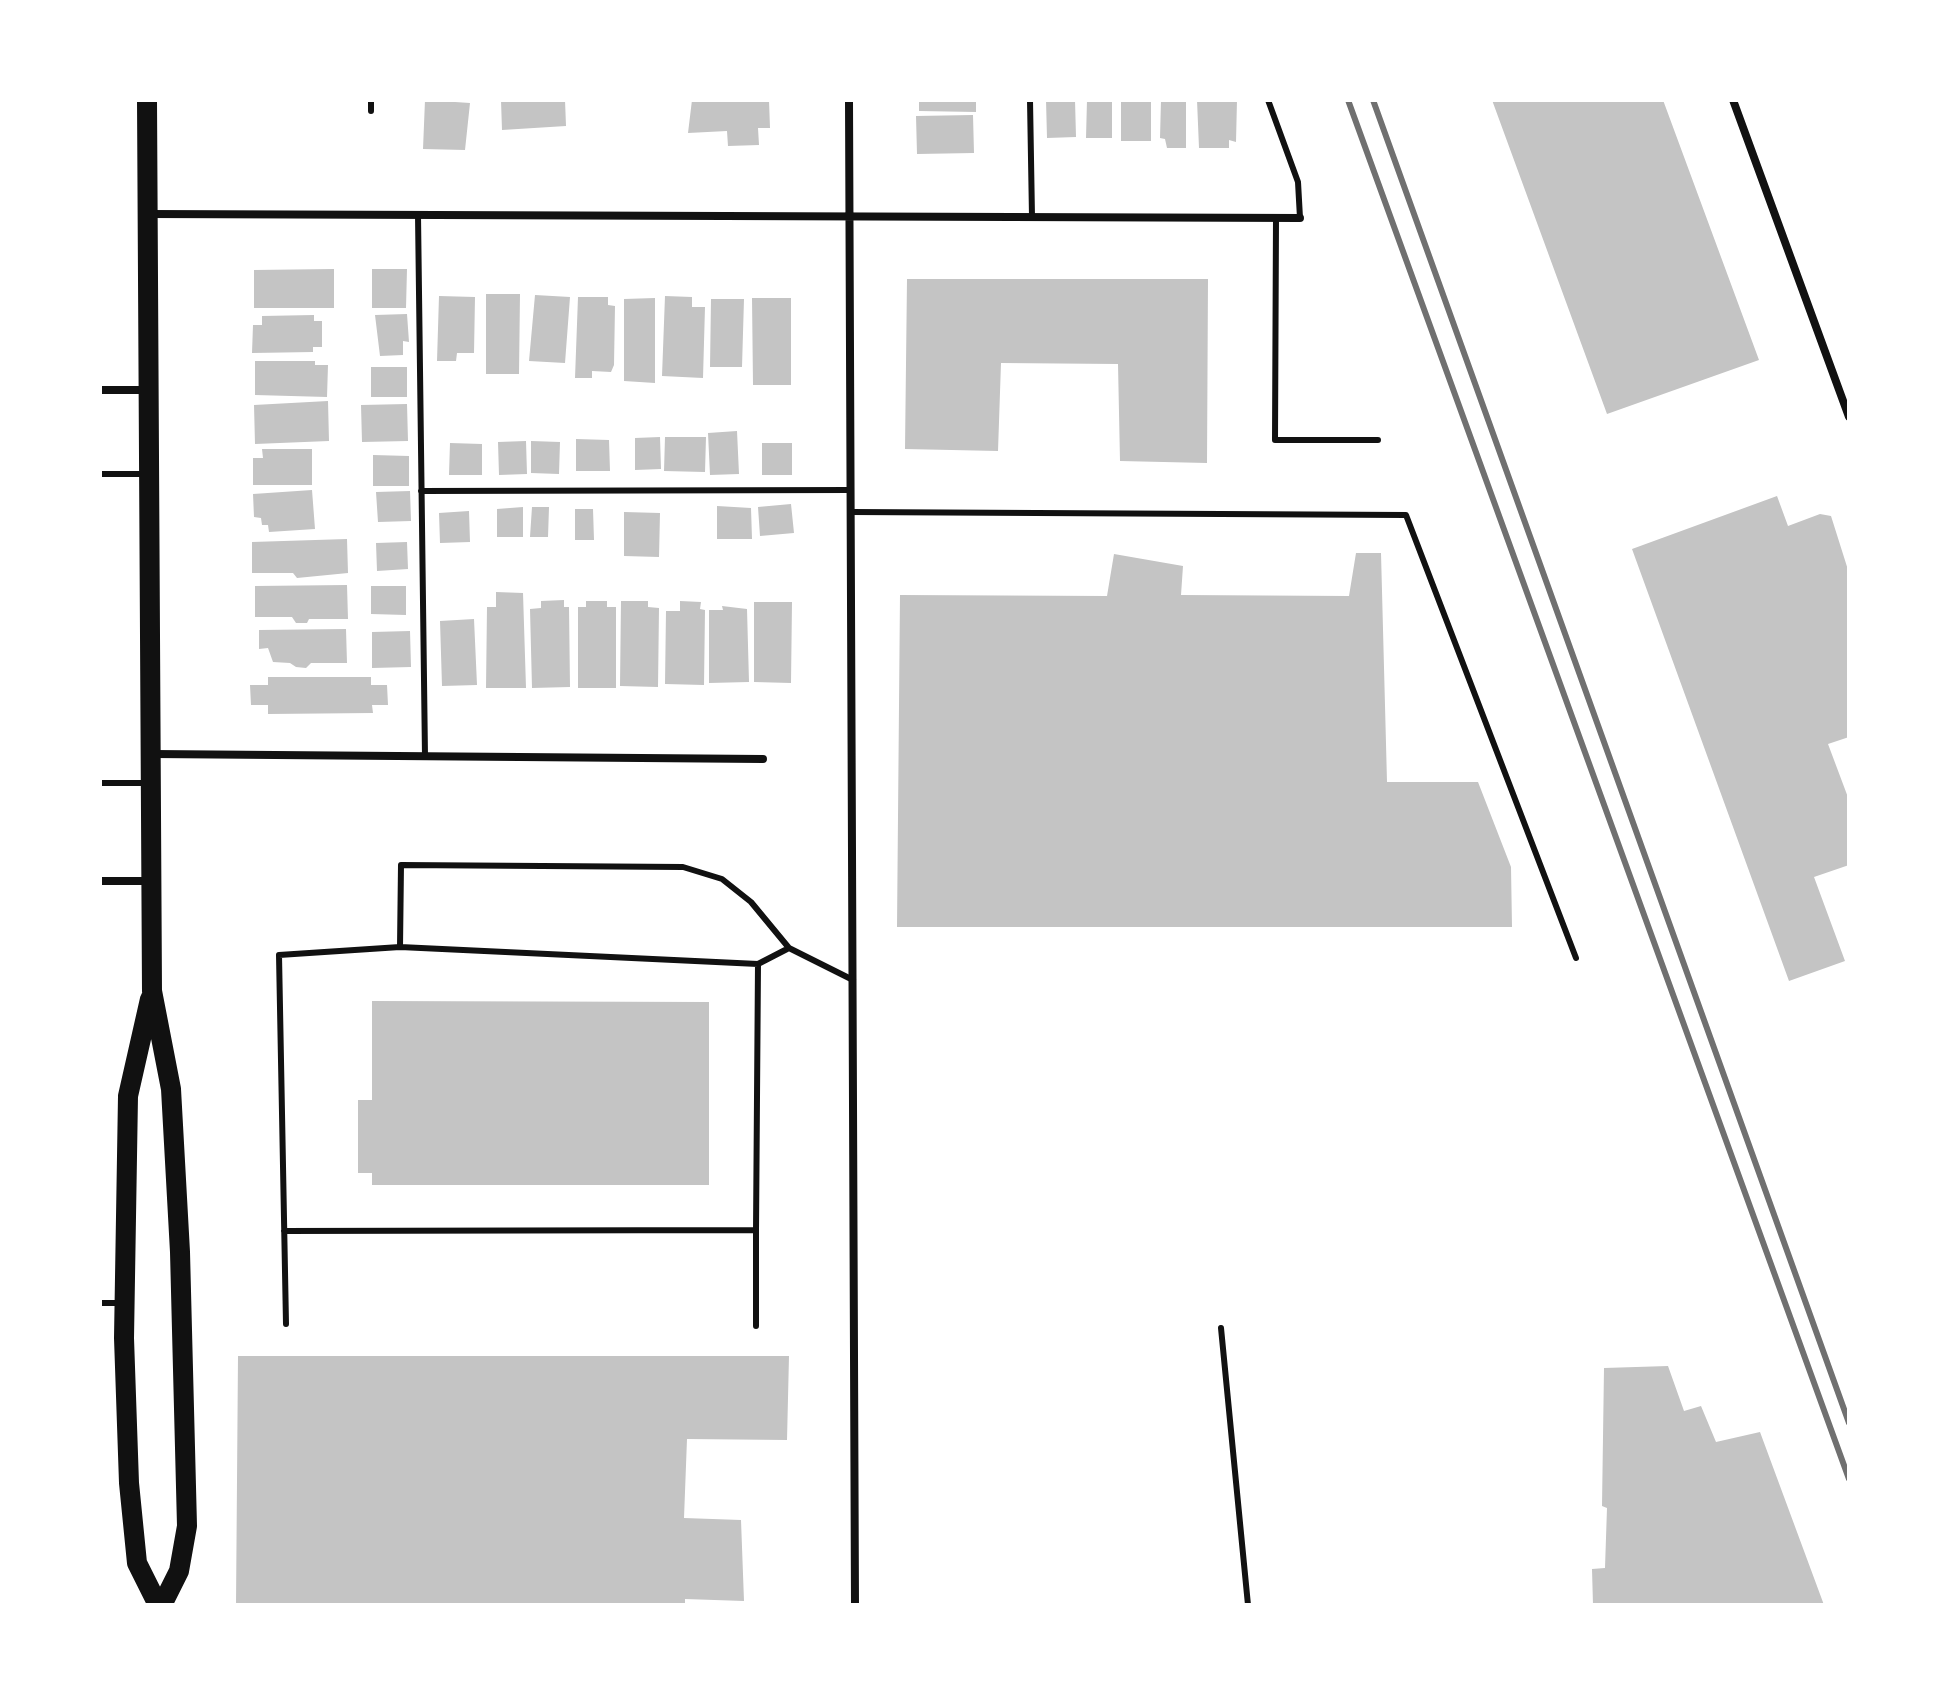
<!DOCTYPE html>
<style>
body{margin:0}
#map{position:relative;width:1949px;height:1705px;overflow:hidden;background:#fff;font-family:"Public Sans",sans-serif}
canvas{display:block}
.frame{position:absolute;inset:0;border:102px solid #fff;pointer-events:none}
</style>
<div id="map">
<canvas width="1949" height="1705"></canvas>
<div class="frame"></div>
</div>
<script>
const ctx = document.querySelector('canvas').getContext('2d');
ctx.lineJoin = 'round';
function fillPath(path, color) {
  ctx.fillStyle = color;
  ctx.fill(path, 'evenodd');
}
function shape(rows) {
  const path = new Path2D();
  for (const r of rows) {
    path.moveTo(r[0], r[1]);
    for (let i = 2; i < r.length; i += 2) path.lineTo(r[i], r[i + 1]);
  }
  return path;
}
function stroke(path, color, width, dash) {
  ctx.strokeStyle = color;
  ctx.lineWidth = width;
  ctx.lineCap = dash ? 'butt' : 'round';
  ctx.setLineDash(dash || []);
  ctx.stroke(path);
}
fillPath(shape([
 [425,100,470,103,465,150,423,149],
 [501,100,565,100,566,126,502,130],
 [692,100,769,100,770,128,758,128,759,145,728,146,727,131,688,133],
 [919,100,976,100,976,112,919,111],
 [1046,100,1075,100,1076,137,1047,138],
 [1087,100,1112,100,1112,138,1086,138],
 [1121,100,1151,100,1151,141,1121,141],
 [1161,100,1186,100,1186,148,1167,148,1165,139,1160,138],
 [1197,100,1237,100,1236,142,1229,140,1229,148,1199,148],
 [1492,100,1663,100,1759,360,1607,414],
 [973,115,974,153,917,154,916,116],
 [334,269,334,308,254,308,254,270],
 [372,269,407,269,406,308,372,308],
 [907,279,1208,279,1207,463,1120,461,1118,364,1001,363,998,451,905,449],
 [486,294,520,294,519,374,486,374],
 [535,295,570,297,565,363,529,361],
 [439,296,475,297,474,353,457,353,456,361,437,361],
 [665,296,692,297,692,307,705,307,703,378,662,376],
 [578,297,608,297,608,305,615,306,614,365,611,372,592,371,592,378,575,378],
 [655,298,655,383,624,381,624,299],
 [752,298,791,298,791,385,753,385],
 [711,299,744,299,742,367,710,367],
 [407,314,409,342,403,341,403,355,380,356,375,315],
 [314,315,314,321,322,321,322,347,313,347,313,352,252,353,253,325,262,325,262,316],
 [255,361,315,361,315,365,328,365,327,397,255,395],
 [371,367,407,367,407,397,371,397],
 [328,401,329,441,255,444,254,405],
 [407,404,408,441,362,442,361,405],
 [737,431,739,474,710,475,708,433],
 [660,437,661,469,635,470,635,438],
 [665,437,706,437,705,472,664,471],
 [576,439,609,440,610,471,576,471],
 [526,441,527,474,499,475,498,442],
 [531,441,560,442,559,474,531,473],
 [450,443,482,444,482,475,449,475],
 [762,443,792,443,792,475,762,475],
 [262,449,312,449,312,485,253,485,253,458,263,458],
 [373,455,409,456,409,486,373,486],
 [312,490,315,529,269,532,268,525,262,525,261,518,254,517,253,494],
 [410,491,411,521,378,522,376,492],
 [1777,496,1788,526,1820,514,1831,516,1849,573,1849,737,1828,744,1849,800,1849,865,1814,877,1845,961,1789,981,1632,549],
 [791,504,794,533,760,536,758,507],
 [717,506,751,508,752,539,717,539],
 [523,507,523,537,497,537,497,509],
 [532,507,549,507,548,537,530,537],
 [575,509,593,509,594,540,575,540],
 [469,511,470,542,440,543,439,513],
 [624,512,660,513,659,557,624,556],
 [347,539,348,573,297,578,293,573,252,573,252,542],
 [407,542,408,569,377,571,376,543],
 [1356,553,1381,553,1387,782,1478,782,1511,867,1512,927,897,927,900,595,1107,596,1114,554,1183,566,1181,595,1349,596],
 [347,585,348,619,309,619,307,623,296,623,292,617,255,617,255,586],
 [371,586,406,586,406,615,371,614],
 [496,592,523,593,526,688,486,688,487,607,496,607],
 [564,600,564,607,569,607,570,687,532,688,530,609,541,608,541,601],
 [586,601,607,601,607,607,616,607,616,688,578,688,578,607,586,607],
 [621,601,648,601,648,607,659,608,658,687,620,686],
 [680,601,701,602,700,609,705,610,704,685,665,684,666,611,680,611],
 [754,602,792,602,791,683,754,682],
 [722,606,747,609,749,682,709,683,709,610,723,610],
 [474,619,477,685,442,686,440,621],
 [346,629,347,663,311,663,306,668,296,667,290,663,273,662,268,648,259,649,259,630],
 [410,631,411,667,372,668,372,632],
 [268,677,371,677,371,685,387,685,388,705,372,705,373,713,268,714,268,705,251,705,250,685,268,685],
 [372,1001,709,1002,709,1185,372,1185,372,1173,358,1173,358,1100,372,1100],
 [238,1356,789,1356,787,1440,687,1439,684,1518,741,1520,744,1601,685,1599,685,1605,236,1605],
 [1668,1366,1684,1411,1701,1406,1716,1442,1760,1432,1824,1605,1593,1605,1592,1569,1605,1568,1607,1508,1602,1506,1604,1368]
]), '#c4c4c4');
stroke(shape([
 [371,100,371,111],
 [1030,100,1032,217],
 [1268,100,1298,182,1300,218],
 [418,215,425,756],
 [1276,218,1275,440,1378,440],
 [100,474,147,474],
 [421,491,851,490],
 [851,512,1406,515,1576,958],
 [100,783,149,783],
 [400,947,758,964,789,948],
 [756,1230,758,964],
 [284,1231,756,1230,756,1326],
 [100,1303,120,1303],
 [286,1324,279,955,400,947,401,865,683,867,722,879,751,902,789,948,853,980],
 [1221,1328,1248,1605]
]), '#111', 6);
stroke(shape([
 [849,100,855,1605],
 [1733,100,1849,417],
 [148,214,1300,218],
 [100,390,148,390],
 [153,754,763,759],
 [100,881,151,881]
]), '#111', 8);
stroke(shape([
 [147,100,152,991,171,1089,180,1252,187,1526,179,1571,162,1605],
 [150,999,128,1096,124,1338,129,1483,137,1563,158,1605]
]), '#111', 20);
stroke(shape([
 [1348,100,1849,1479],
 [1373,100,1849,1423]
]), '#707070', 6);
</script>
